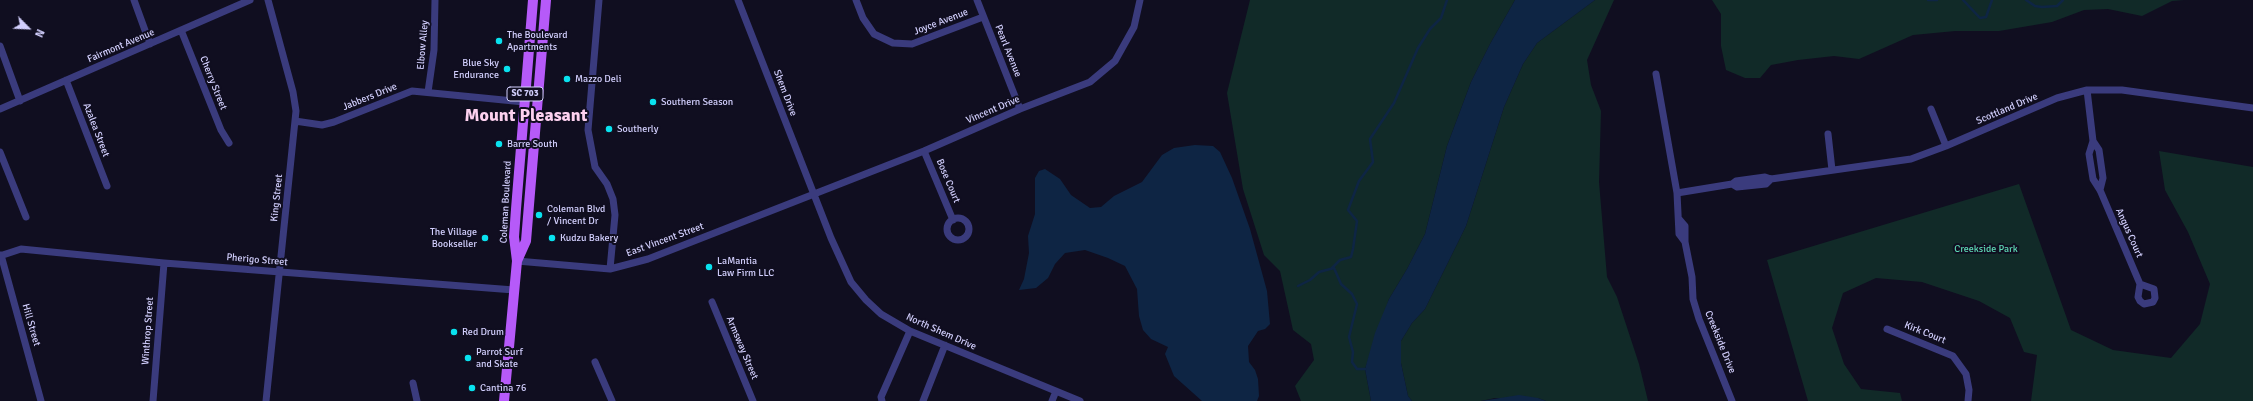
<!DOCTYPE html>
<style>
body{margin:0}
#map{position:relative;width:2253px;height:401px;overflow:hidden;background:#100e20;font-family:Signika,sans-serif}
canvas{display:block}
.north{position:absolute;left:8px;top:8px;width:40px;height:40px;-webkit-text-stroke:3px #100e20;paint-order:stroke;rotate:114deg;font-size:11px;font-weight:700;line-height:16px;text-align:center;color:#d2cffd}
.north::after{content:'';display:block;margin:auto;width:14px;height:18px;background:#d2cffd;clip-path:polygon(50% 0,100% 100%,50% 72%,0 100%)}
</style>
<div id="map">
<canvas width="2253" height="401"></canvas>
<div class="north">N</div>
</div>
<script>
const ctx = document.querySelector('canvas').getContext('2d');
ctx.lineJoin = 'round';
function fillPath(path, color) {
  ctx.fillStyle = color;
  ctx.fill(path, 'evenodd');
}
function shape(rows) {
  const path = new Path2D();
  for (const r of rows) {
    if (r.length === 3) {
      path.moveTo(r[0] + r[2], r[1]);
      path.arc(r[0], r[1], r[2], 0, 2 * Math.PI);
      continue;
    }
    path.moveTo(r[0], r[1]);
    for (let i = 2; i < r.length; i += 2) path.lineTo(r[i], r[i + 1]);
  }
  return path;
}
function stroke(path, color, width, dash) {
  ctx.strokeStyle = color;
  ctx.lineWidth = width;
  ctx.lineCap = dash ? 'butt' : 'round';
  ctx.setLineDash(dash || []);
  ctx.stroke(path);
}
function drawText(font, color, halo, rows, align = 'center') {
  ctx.font = font + ' Signika,sans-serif';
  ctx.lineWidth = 4;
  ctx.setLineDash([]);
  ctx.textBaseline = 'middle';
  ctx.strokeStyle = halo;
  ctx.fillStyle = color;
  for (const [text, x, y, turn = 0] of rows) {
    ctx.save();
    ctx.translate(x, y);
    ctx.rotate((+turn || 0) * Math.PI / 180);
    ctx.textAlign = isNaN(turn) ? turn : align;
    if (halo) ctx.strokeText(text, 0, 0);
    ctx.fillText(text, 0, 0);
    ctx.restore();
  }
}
fillPath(shape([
 [1250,0,1515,0,1490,44,1471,82,1447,146,1425,234,1407,269,1389,299,1365,369,1371,401,1301,401,1295,386,1314,360,1311,344,1293,330,1280,271,1264,255,1243,189,1227,93],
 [1595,0,1614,0,1587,60,1591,85,1601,111,1599,182,1607,277,1617,297,1639,364,1648,401,1546,401,1538,398,1495,398,1481,401,1412,401,1408,396,1401,363,1401,341,1412,323,1425,309,1466,226,1504,107,1523,64,1537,43],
 [1712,0,2184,0,2172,1,2142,16,2108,9,2084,10,2052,22,1999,31,1955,31,1913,35,1859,59,1834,56,1798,60,1771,65,1760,78,1745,78,1726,70,1721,46,1721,14],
 [2159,151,2253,167,2253,401,2031,401,2037,355,2024,352,2010,318,1979,301,1922,282,1876,278,1843,293,1832,328,1844,364,1861,389,1900,393,1902,401,1808,401,1767,260,2019,184,2071,330,2113,350,2171,358,2200,324,2210,284,2188,232,2165,190]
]), '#112a28');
fillPath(shape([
 [1515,0,1595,0,1537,43,1523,64,1504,107,1466,226,1425,309,1412,323,1401,341,1401,363,1408,396,1412,401,1371,401,1365,369,1375,333,1389,299,1407,269,1425,234,1447,146,1471,82,1490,44],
 [1195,145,1213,146,1220,152,1232,178,1250,229,1267,291,1270,324,1265,329,1258,331,1248,346,1249,362,1255,370,1258,379,1259,396,1257,401,1202,401,1174,376,1165,354,1168,347,1151,339,1143,330,1139,316,1137,289,1125,266,1108,258,1085,250,1065,253,1055,264,1048,278,1036,288,1019,290,1024,279,1029,253,1028,236,1035,214,1035,178,1039,171,1045,169,1060,179,1071,195,1090,208,1101,207,1114,196,1142,182,1162,155,1174,148],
 [1519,395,1538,398,1546,401,1481,401]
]), '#0e2544');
stroke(shape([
 [1928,0,1937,0],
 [1963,0,1980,18,1986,17,1992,0],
 [2026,0,2035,6,2042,7,2057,6,2063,0],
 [1332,268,1340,260,1351,257,1353,249,1357,221,1348,210,1359,181,1373,162,1370,139,1394,103,1418,48,1430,29,1441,18,1447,0],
 [1298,286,1310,280,1319,272,1334,268,1341,284,1352,294,1357,304,1349,337,1353,352,1352,362,1357,369,1365,369]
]), '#0e2544', 2.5);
stroke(shape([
 [134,0,150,44],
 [599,0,588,130,595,167,607,184,613,199,615,215,610,269],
 [738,0,831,238,851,282,866,300,881,314,910,331,1080,401],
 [856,0,863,18,874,34,893,43,912,44,983,17],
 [977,0,1020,109],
 [181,30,221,130,229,143],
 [0,46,20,101],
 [1656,74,1677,193,1679,234,1685,242],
 [66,80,107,186],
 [2087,90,2093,141,2089,154,2093,179,2100,190,2140,284],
 [428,92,434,50,435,0],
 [0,109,250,0],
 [1931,109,1946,146],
 [295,121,322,125,334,122,412,91,524,102],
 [1828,134,1832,170],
 [2093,141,2099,150,2103,178,2100,190],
 [924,151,953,220],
 [0,152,26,217],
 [1732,184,1737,187,1766,184,1771,179],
 [1677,193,1732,184,1736,181,1765,177,1771,179,1911,159,1946,146,2057,98,2087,90,2122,90,2253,108],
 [958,229,11],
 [1679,219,1685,226,1685,242,1692,277,1693,299,1699,319,1732,401],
 [1,255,41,401],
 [0,256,21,249,164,263,514,290],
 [517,261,610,269,648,259,924,151,1020,109,1090,82,1115,61,1134,27,1140,0],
 [2140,284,2154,289,2155,298,2153,302,2144,304,2140,301,2138,297,2140,284],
 [712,302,753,401],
 [1887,329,1953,356,1966,374,1969,390,1968,401],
 [595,362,612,401],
 [413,383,417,401],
 [153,401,164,263],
 [266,401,296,111,293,92,268,0],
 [882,401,881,397,910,331],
 [923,401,945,345],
 [1052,401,1056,391]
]), '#3a3b7d', 7);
stroke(shape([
 [517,261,526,241,546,0],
 [504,401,517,261,514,237,516,209,533,0]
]), '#b65af9', 10);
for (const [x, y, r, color] of [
 [499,41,4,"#09e2ef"],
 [507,69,4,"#09e2ef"],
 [567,79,4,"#09e2ef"],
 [653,102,4,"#09e2ef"],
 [609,129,4,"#09e2ef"],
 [499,144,4,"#09e2ef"],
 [539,215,4,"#09e2ef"],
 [485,238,4,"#09e2ef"],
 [552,238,4,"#09e2ef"],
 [709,267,4,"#09e2ef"],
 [454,332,4,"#09e2ef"],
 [468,358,4,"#09e2ef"],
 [472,388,4,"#09e2ef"]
]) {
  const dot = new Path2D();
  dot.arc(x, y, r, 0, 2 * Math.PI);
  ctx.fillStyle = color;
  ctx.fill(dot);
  stroke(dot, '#100e20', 1.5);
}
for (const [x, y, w] of [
 [525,94,36]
]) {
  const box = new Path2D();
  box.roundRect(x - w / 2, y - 7, w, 14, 3);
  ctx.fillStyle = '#100e20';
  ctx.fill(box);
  stroke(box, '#d2cffd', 1);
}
drawText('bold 9px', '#d2cffd', null, [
 ["SC 703",525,94]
]);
drawText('10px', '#d2cffd', '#100e20', [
 ["Joyce Avenue",941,22,-21],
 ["Elbow Alley",423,45,-85],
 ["Fairmont Avenue",121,46,-23],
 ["Pearl Avenue",1008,51,68],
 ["Cherry Street",213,83,68],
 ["Shem Drive",785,93,69],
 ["Jabbers Drive",370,97,-22],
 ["Scottland Drive",2007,109,-23],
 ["Vincent Drive",993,110,-23],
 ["Azalea Street",96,130,69],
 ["Bose Court",948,181,67],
 ["King Street",277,198,-84],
 ["Coleman Boulevard",506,202,-87],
 ["Angus Court",2129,233,66],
 ["East Vincent Street",665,240,-20],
 ["Pherigo Street",257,260,5],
 ["Hill Street",31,325,74],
 ["Winthrop Street",148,331,-86],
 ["North Shem Drive",941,332,24],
 ["Kirk Court",1925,333,22],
 ["Creekside Drive",1720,342,68],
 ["Armsway Street",742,348,67]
]);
drawText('10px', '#d2cffd', '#100e20', [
 ["The Boulevard",507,35],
 ["Apartments",507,47],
 ["Blue Sky",499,63,"right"],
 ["Endurance",499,75,"right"],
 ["Mazzo Deli",575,79],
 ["Southern Season",661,102],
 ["Southerly",617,129],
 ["Barre South",507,144],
 ["Coleman Blvd",547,209],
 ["/ Vincent Dr",547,221],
 ["The Village",477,232,"right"],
 ["Bookseller",477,244,"right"],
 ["Kudzu Bakery",560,238],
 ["LaMantia",717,261],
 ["Law Firm LLC",717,273],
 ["Red Drum",462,332],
 ["Parrot Surf",476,352],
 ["and Skate",476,364],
 ["Cantina 76",480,388]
], 'left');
drawText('10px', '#5edab5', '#100e20', [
 ["Creekside Park",1986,249]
]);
drawText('bold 18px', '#fdd1ef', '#100e20', [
 ["Mount Pleasant",526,116]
]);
</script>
